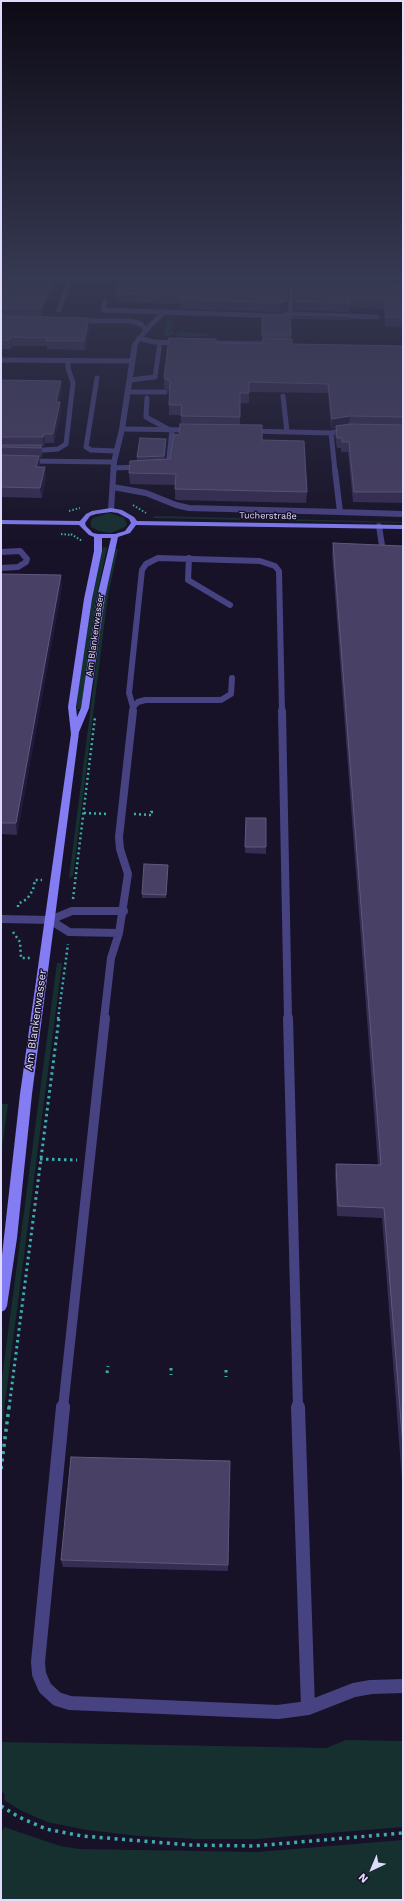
<!DOCTYPE html>
<meta charset="utf-8">
<style>
body{margin:0}
#map{position:relative;width:404px;height:1901px;overflow:hidden;background:#171227;font-family:"Work Sans",sans-serif}
canvas{display:block}
.frame{position:absolute;inset:0;border:2px solid #e0dbfc;pointer-events:none}
.north{position:absolute;left:352px;top:1849px;width:40px;height:40px;-webkit-text-stroke:3px #171227;paint-order:stroke;rotate:224deg;font-size:11px;font-weight:700;line-height:16px;text-align:center;color:#e0dbfc}
.north::after{content:'';display:block;margin:auto;width:14px;height:18px;background:#e0dbfc;clip-path:polygon(50% 0,100% 100%,50% 72%,0 100%)}
</style>
<div id="map">
<canvas width="404" height="1901"></canvas>
<div class="frame"></div>
<div class="north">N</div>
</div>
<script>
const ctx = document.querySelector('canvas').getContext('2d');
ctx.lineJoin = 'round';
function fillPath(path, color) {
  ctx.fillStyle = color;
  ctx.fill(path, 'evenodd');
}
function shape(rows) {
  const path = new Path2D();
  for (const r of rows) {
    path.moveTo(r[0], r[1]);
    for (let i = 2; i < r.length; i += 2) path.lineTo(r[i], r[i + 1]);
  }
  return path;
}
function stroke(path, color, width, dash) {
  ctx.strokeStyle = color;
  ctx.lineWidth = width;
  ctx.lineCap = dash ? 'butt' : 'round';
  ctx.setLineDash(dash || []);
  ctx.stroke(path);
}
function drawText(font, color, halo, rows, align = 'center') {
  ctx.font = font + ' "Work Sans",sans-serif';
  ctx.lineWidth = 3;
  ctx.setLineDash([]);
  ctx.textBaseline = 'middle';
  ctx.strokeStyle = halo;
  ctx.fillStyle = color;
  for (const [text, x, y, turn = 0] of rows) {
    ctx.save();
    ctx.translate(x, y);
    ctx.rotate((+turn || 0) * Math.PI / 180);
    ctx.textAlign = isNaN(turn) ? turn : align;
    if (halo) ctx.strokeText(text, 0, 0);
    ctx.fillText(text, 0, 0);
    ctx.restore();
  }
}
fillPath(shape([
 [167,321,173,321,171,331,174,332,174,334,178,334,179,332,209,334,209,336,181,337,172,334,171,336,164,336],
 [109,513,124,518,127,524,125,527,111,533,99,531,91,527,91,521,93,518],
 [155,516,403,522,403,523,152,518],
 [103,547,107,548,96,599,81,709,77,709,78,690,92,600],
 [114,548,118,549,108,595,73,876,69,878,105,595],
 [57,963,62,963,1,1433,1,1385],
 [1,1104,8,1104,1,1155],
 [346,1740,403,1741,403,1827,257,1839,196,1839,138,1836,87,1830,47,1822,20,1810,4,1800,5,1795,1,1790,1,1742,326,1748],
 [4,1827,60,1846,79,1849,257,1852,403,1840,403,1900,1,1900,1,1834]
]), '#163030');
stroke(shape([
 [133,505,146,513],
 [69,511,80,508],
 [61,534,72,535],
 [71,534,82,541]
]), '#3cafac', 2, [1.5, 2]);
stroke(shape([
 [84,813,109,814],
 [134,814,151,815,151,812,155,812],
 [73,899,95,717],
 [18,907,18,904,27,899,33,890,35,880,42,880],
 [13,932,20,942,21,958,31,958],
 [58,1019,68,944]
]), '#3cafac', 2.5, [2, 3]);
stroke(shape([
 [40,1159,77,1160],
 [171,1368,171,1375],
 [226,1370,226,1377],
 [107,1373,108,1366],
 [9,1408,59,1018]
]), '#3cafac', 3, [2.5, 3.5]);
stroke(shape([
 [1,1469,9,1407],
 [1,1806,19,1817,46,1829,82,1836,190,1845,254,1846,403,1833]
]), '#3cafac', 3.5, [3, 4.5]);
stroke(shape([
 [105,302,103,310,280,316,290,314,292,279],
 [59,310,70,279],
 [290,314,377,317],
 [78,321,131,321,141,324,146,330,164,312],
 [139,338,154,342,179,343],
 [204,343,273,344],
 [1,360,132,361],
 [97,378,86,447,91,450,116,451],
 [130,380,155,377,160,342],
 [128,392,165,392],
 [283,396,287,432],
 [147,398,146,417,168,429],
 [122,429,192,430],
 [251,431,331,433,348,430],
 [331,433,335,471],
 [30,451,58,449,66,444,73,383,68,368,68,361],
 [27,461,114,462],
 [164,467,168,466,172,430],
 [113,468,141,467]
]), '#474281', 5);
stroke(shape([
 [335,470,340,512,403,514],
 [113,487,146,493,176,505,189,508,340,512],
 [379,526,383,552,403,552],
 [1,552,20,551,27,559,26,562,18,567,1,568],
 [189,558,188,580,230,605],
 [133,707,138,702,145,700,221,700,231,694,232,678],
 [132,712,133,707,129,693,142,570,146,564,158,558,260,561,275,566,279,571,282,712]
]), '#474281', 6);
stroke(shape([
 [282,711,288,1019],
 [50,920,72,911,124,911],
 [50,920,69,932,119,933],
 [104,1019,111,958,119,933,128,874,120,849,119,837,133,711]
]), '#474281', 8);
stroke(shape([
 [288,1018,298,1408],
 [63,1408,105,1018]
]), '#474281', 10);
stroke(shape([
 [63,1407,38,1662,39,1674,45,1688,57,1699,70,1703,278,1712,308,1708],
 [298,1407,308,1708],
 [308,1708,354,1690,371,1687,403,1686]
]), '#474281', 14);
fillPath(shape([
 [144,329,149,330,138,344,125,429,117,462,114,510,111,512,108,510,111,462,119,429,132,344,144,329],
 [1,915,50,916,55,920,50,924,1,923,1,915]
]), '#474281');
fillPath(shape([
 [111,508,122,510,134,517,137,521,403,525,403,529,136,525,130,533,118,537,105,597,89,708,79,732,32,1094,17,1238,7,1306,5,1310,1,1312,1,1264,20,1094,71,734,68,707,84,599,94,551,94,537,89,535,79,525,1,524,1,520,80,521,86,514,92,511,111,508],
 [111,512,118,513,129,519,131,523,125,531,115,534,98,534,93,533,86,526,85,523,90,516,96,514,111,512],
 [102,538,111,538,97,597,81,708,77,717,76,707,92,599,102,551,102,538]
]), '#837cf2');
fillPath(shape([
 [1,279,57,279,42,316,89,318,90,326,85,350,47,349,47,346,12,346,11,349,1,349],
 [288,279,286,311,280,312,180,309,180,304,116,302,116,293],
 [296,279,403,285,403,327,385,326,384,309,349,307,349,312,294,310],
 [291,314,349,316,349,320,290,319,291,339,292,344,403,346,403,503,353,502,348,452,341,452,341,448,337,448,335,436,336,428,331,429,328,393,249,392,249,403,240,403,240,425,262,440,307,492,306,503,177,500,175,499,175,485,130,484,129,473,137,460,137,457,166,439,166,445,165,459,170,459,179,435,181,424,181,415,169,415,169,391,164,388,164,378,216,343,262,344,262,316,280,316],
 [1,380,62,390,59,402,60,402,61,412,54,443,45,443,44,446,42,446,42,457,39,457,40,467,46,477,42,498,1,497],
 [333,543,403,546,403,1494,382,1218,337,1216,335,1174,336,1164,378,1165,332,555],
 [1,574,62,586,17,835,1,834],
 [246,818,266,847,266,854,245,853],
 [168,865,166,898,142,898,142,894],
 [61,1560,228,1565,228,1571,63,1567]
]), '#362d53');
fillPath(shape([
 [53,279,57,279,42,316,41,308],
 [288,279,286,311,280,312,280,303],
 [89,318,90,326,85,350,84,341],
 [11,337,12,346,11,349,10,340],
 [61,381,62,390,57,412,56,402],
 [60,402,61,412,54,443,53,434],
 [350,416,349,426,331,429,332,419],
 [44,434,45,443,44,446,43,437],
 [166,439,166,445,164,462,164,456],
 [39,456,40,465,37,477,36,467],
 [45,467,46,477,42,498,40,488],
 [61,575,62,586,17,835,16,823]
]), '#221a3a');
const building = shape([
 [1,279,53,279,41,308,1,308,1,279],
 [120,279,288,279,287,301,280,303,180,299,181,295,116,293,120,279],
 [296,279,384,279,384,284,403,285,403,318,386,317,385,299,349,298,349,303,295,301,296,279],
 [291,314,349,316,290,315,291,336,262,336,262,316,280,316,291,314],
 [1,316,89,318,84,341,46,341,47,338,11,337,10,340,1,340,1,316],
 [169,338,216,339,216,343,263,344,263,338,292,339,292,344,403,346,403,417,350,416,332,419,328,384,249,382,249,393,240,393,240,417,181,416,182,405,169,405,170,381,164,378,169,338],
 [1,380,61,381,56,402,60,402,53,434,44,434,43,437,1,437,1,380],
 [180,424,262,425,262,440,304,441,307,492,177,489,175,489,176,474,129,473,130,461,170,459,174,434,179,435,180,424],
 [350,424,403,425,403,492,354,492,349,442,342,442,342,438,337,438,336,426,350,424],
 [140,438,166,439,164,456,137,457,140,438],
 [1,445,41,445,41,448,1,447,1,445],
 [1,455,39,456,36,467,45,467,40,488,1,487,1,455],
 [333,543,403,546,403,1447,384,1208,338,1206,336,1164,381,1165,333,543],
 [1,574,61,575,16,823,1,823,1,574],
 [246,818,266,818,266,847,245,847,246,818],
 [144,864,168,865,166,895,142,894,144,864],
 [71,1457,230,1461,228,1565,61,1560,71,1457]
]);
fillPath(building, '#484065');
stroke(building, '#60587d', 1);
const sky = ctx.createLinearGradient(0, 0, 0, 546);
sky.addColorStop(0, '#0d0a15');
sky.addColorStop(0.51, '#363952');
sky.addColorStop(1, '#36395200');
ctx.fillStyle = sky;
ctx.fillRect(0, 0, 404, 546);
drawText('9px', '#e0dbfc', '#171227', [
 ["Tucherstraße",268,516,1],
 ["Am Blankenwasser",95,635,-82]
]);
drawText('11px', '#e0dbfc', '#171227', [
 ["Am Blankenwasser",36,1020,-82]
]);
</script>
